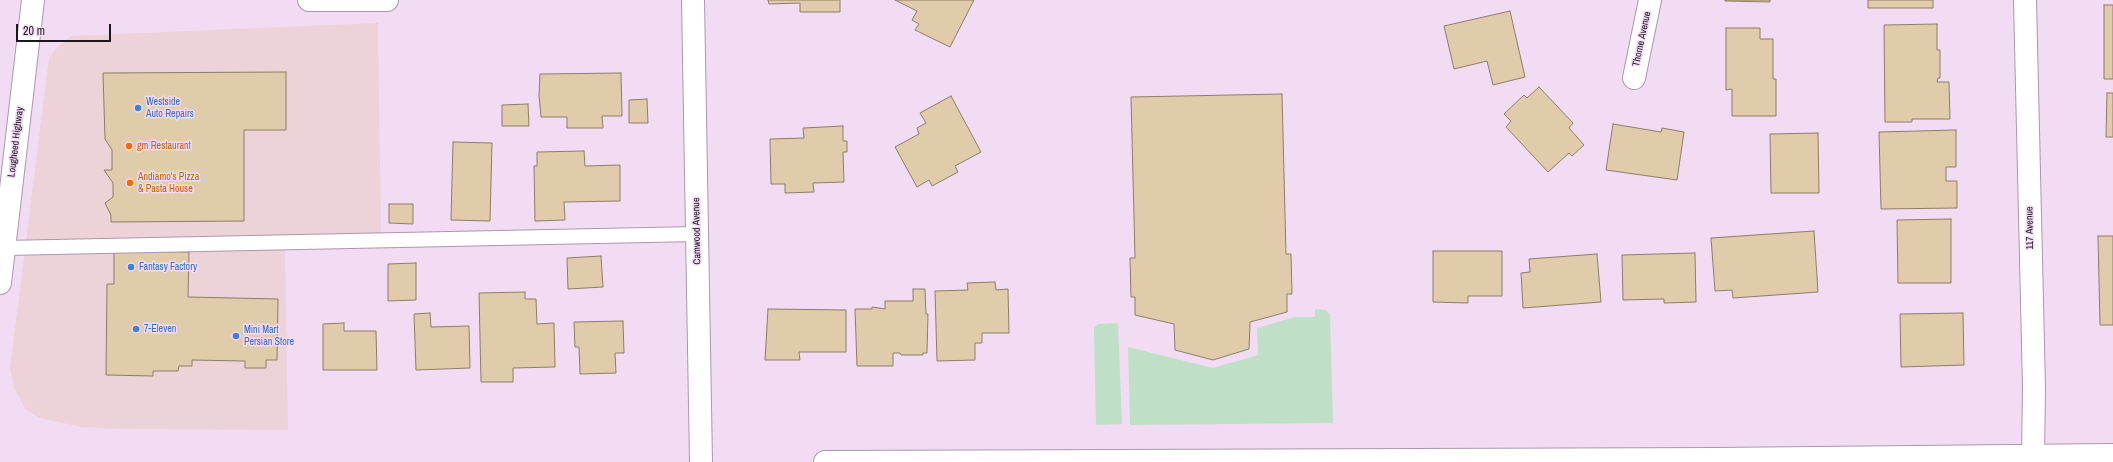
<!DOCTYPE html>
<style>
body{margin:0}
#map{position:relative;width:2113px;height:462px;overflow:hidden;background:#f1dcf4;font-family:"Archivo Narrow",sans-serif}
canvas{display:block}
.scale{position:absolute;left:16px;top:24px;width:95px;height:18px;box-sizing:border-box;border:2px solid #1d161e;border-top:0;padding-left:5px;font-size:12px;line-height:14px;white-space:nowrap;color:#1d161e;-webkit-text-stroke:3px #f1dcf4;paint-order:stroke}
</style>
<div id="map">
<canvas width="2113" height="462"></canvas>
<div class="scale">20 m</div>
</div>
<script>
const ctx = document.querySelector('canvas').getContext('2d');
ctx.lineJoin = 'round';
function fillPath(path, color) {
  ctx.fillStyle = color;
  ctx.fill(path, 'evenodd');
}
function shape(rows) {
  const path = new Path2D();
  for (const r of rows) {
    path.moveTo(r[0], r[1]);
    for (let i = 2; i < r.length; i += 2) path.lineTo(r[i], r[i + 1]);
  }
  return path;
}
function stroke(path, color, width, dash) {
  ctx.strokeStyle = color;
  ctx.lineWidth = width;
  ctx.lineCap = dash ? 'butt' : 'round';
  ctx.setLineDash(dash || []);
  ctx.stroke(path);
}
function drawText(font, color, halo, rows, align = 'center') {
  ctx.font = font + ' "Archivo Narrow",sans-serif';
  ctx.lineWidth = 3;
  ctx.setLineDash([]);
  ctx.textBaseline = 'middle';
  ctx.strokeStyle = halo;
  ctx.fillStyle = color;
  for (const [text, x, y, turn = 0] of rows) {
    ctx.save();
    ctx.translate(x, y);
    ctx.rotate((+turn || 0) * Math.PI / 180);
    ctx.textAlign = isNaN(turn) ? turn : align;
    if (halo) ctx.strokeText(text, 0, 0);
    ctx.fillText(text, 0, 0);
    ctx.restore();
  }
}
fillPath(shape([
 [378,23,381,240,285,242,288,430,118,429,82,427,40,418,26,410,14,388,10,368,49,58,53,52,71,36]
]), '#edd2d7');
fillPath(shape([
 [1315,309,1326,310,1330,315,1333,423,1130,425,1128,347,1213,368,1258,355,1257,328,1295,317,1315,317],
 [1118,323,1122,424,1096,425,1094,328,1098,324]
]), '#bfe0c7');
const building = shape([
 [768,0,840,0,840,12,800,12,800,3,769,4,768,0],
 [895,0,974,0,950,47,915,30,919,24,912,20,917,11,895,0],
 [1725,0,1770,0,1770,2,1725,1,1725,0],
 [1868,0,1933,0,1933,8,1868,8,1868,0],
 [2104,5,2113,5,2113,79,2104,79,2104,5],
 [1510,11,1525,77,1493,85,1487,61,1454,69,1444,26,1510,11],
 [1937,24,1937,50,1940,50,1940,78,1938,78,1937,82,1949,82,1950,119,1912,119,1912,122,1885,122,1884,25,1937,24],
 [1726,28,1760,28,1760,39,1773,39,1773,79,1776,79,1776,116,1732,116,1732,89,1726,90,1726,28],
 [286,72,286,130,244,130,244,221,111,222,111,215,105,203,113,197,113,183,104,170,112,170,112,150,105,139,103,73,286,72],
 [621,73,622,116,602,116,603,128,567,128,567,117,541,117,539,95,540,74,621,73],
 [1539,87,1573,123,1569,128,1584,145,1572,156,1569,153,1548,172,1506,127,1511,121,1504,114,1524,95,1527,98,1539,87],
 [2107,93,2113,93,2113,137,2106,137,2107,93],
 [1282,94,1286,254,1291,254,1292,294,1287,294,1287,312,1250,322,1249,349,1213,360,1175,350,1174,324,1135,315,1135,297,1131,297,1130,258,1135,258,1131,97,1282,94],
 [951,96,981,152,955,166,958,172,932,186,929,180,917,187,895,147,919,134,917,128,926,123,920,113,951,96],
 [647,99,648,123,629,123,629,100,647,99],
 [528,104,529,126,502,126,502,105,528,104],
 [1613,124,1661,132,1662,128,1684,132,1677,180,1606,170,1613,124],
 [843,126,843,141,847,141,847,152,843,152,844,182,813,183,814,192,785,193,785,184,771,184,770,139,804,138,803,128,843,126],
 [1956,130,1956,167,1946,167,1946,181,1957,181,1957,208,1881,209,1879,132,1956,130],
 [1818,133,1819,193,1771,193,1770,134,1818,133],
 [453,142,492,143,490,221,451,220,453,142],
 [584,151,585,166,620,165,620,201,564,202,565,220,535,221,534,166,537,166,537,152,584,151],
 [389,204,413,204,413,224,389,223,389,204],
 [1951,219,1951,283,1898,283,1897,220,1951,219],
 [1814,231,1818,292,1733,298,1732,290,1715,291,1711,238,1814,231],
 [2098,236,2113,236,2113,325,2100,325,2098,236],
 [114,251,189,252,188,297,278,299,277,360,266,360,266,368,245,368,245,361,192,360,192,366,179,366,178,371,153,371,153,376,106,375,107,284,114,284,114,251],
 [1433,251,1502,251,1502,296,1468,296,1468,303,1433,302,1433,251],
 [1695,253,1696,302,1664,303,1664,299,1623,300,1622,255,1695,253],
 [1597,254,1601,302,1523,308,1521,273,1530,272,1529,259,1597,254],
 [601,256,603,287,568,289,567,258,601,256],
 [416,263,416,300,388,301,388,264,416,263],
 [995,282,996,290,1008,289,1009,333,982,333,982,343,975,343,975,360,937,361,935,291,968,290,967,283,995,282],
 [913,289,925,289,926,314,928,314,927,353,923,353,923,355,901,355,900,353,893,353,893,366,857,366,855,309,872,309,872,307,885,309,885,301,913,301,913,289],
 [525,292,525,299,536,299,537,324,554,323,555,367,513,368,513,382,481,382,479,293,525,292],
 [768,309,846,310,846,352,799,352,800,360,765,360,768,309],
 [430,313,431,327,469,326,470,368,416,370,414,314,430,313],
 [1963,313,1964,365,1901,367,1900,314,1963,313],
 [623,321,624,353,615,353,616,373,580,374,579,347,575,347,574,322,623,321],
 [344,323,344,331,376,331,377,370,323,370,323,324,344,323]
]);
fillPath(building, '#e0cbab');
stroke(building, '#8d7e67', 1);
const service = shape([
 [4,248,697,234]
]);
const minor = shape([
 [309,0,387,0],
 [693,0,701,462],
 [1634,78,1650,0]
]);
const tertiary = shape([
 [2025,0,2034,388,2033,456],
 [825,462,1715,459,2113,455]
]);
const trunk = shape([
 [0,283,33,0]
]);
stroke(service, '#ab97ae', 16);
stroke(minor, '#ab97ae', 24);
stroke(tertiary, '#ab97ae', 24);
stroke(trunk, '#ab97ae', 24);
stroke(service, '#fff', 14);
stroke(minor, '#fff', 22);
stroke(tertiary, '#fff', 22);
stroke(trunk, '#fff', 22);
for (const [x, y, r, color] of [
 [138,108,4,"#3f7fe0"],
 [129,146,4,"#e8710a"],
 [130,183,4,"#e8710a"],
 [131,267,4,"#3f7fe0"],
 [136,329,4,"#3f7fe0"],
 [236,336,4,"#3f7fe0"]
]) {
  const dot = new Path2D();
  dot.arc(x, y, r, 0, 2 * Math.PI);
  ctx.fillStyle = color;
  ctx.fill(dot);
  stroke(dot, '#f1dcf4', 1.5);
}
drawText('10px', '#1d161e', '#f1dcf4', [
 ["Thorne Avenue",1642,39,-78],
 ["Lougheed Highway",16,142,-83],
 ["117 Avenue",2030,228,-91],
 ["Camwood Avenue",697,231,-91]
]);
drawText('10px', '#366cbe', '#f1dcf4', [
 ["Westside",146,102],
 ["Auto Repairs",146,114],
 ["Fantasy Factory",139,267],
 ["7-Eleven",144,329],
 ["Mini Mart",244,330],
 ["Persian Store",244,342]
], 'left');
drawText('10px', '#c56008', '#f1dcf4', [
 ["gm Restaurant",137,146],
 ["Andiamo's Pizza",138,177],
 ["& Pasta House",138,189]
], 'left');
</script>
